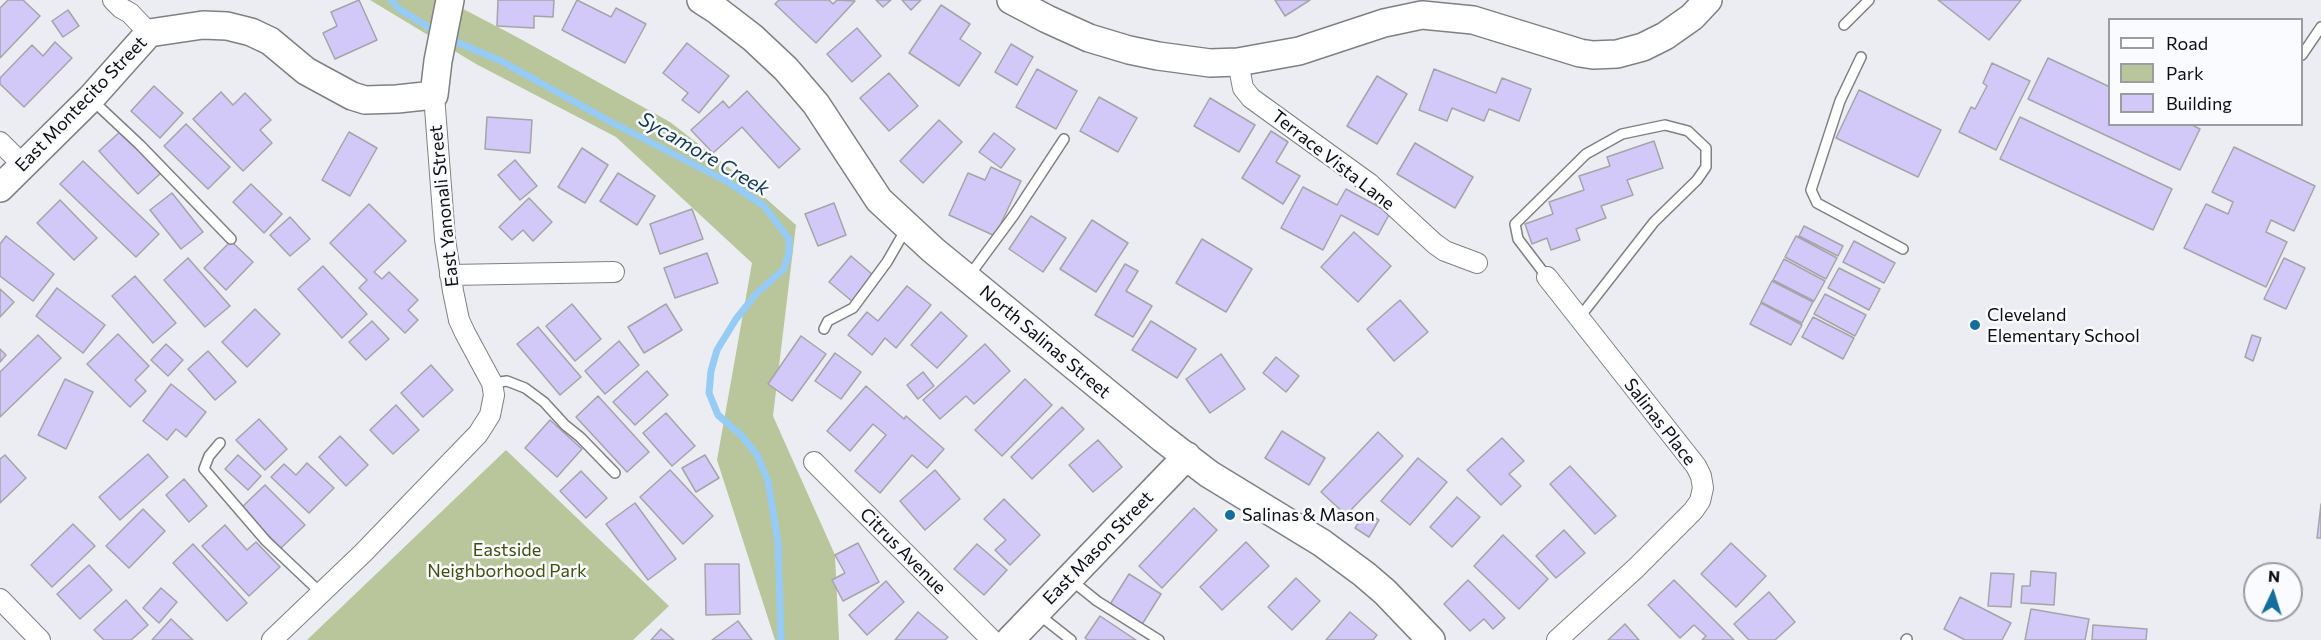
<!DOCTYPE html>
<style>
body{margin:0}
#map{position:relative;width:2321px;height:640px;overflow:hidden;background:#ecedf2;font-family:Commissioner,sans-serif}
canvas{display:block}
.legend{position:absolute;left:2108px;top:18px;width:195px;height:108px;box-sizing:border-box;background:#fafbff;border:2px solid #9b9c9f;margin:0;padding:8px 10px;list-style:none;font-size:18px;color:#0d0e0f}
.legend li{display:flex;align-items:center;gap:12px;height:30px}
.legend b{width:30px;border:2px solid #9b9c9f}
.north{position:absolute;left:2243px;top:562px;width:60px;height:60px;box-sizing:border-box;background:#fafbff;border:2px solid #9b9c9f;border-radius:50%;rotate:4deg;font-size:16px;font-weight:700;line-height:24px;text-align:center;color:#0d0e0f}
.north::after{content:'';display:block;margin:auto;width:21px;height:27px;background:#146d9d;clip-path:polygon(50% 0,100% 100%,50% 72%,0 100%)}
</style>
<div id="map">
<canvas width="2321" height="640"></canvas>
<ul class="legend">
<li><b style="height:8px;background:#fff"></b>Road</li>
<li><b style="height:16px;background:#b9c69b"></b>Park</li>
<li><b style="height:16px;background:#d2c9f8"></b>Building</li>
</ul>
<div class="north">N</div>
</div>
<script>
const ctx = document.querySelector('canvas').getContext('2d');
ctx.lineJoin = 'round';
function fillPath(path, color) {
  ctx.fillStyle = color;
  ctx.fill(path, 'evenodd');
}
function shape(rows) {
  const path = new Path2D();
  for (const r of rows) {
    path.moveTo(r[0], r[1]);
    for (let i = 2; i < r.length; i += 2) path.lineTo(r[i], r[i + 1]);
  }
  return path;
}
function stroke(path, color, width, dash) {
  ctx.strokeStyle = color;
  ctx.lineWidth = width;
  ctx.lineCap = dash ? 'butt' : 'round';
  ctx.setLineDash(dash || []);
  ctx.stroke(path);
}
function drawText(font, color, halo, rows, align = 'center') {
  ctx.font = font + ' Commissioner,sans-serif';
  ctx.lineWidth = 5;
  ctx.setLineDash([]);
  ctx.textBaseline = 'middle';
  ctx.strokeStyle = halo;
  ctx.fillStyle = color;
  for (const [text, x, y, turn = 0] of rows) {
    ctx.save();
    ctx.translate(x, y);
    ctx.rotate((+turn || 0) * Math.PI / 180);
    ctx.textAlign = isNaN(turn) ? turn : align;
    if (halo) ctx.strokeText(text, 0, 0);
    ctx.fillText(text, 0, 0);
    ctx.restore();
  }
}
fillPath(shape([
 [370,0,446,0,515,36,670,122,746,181,796,225,773,416,835,555,839,640,775,640,717,460,752,263,616,137,476,64],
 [506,450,669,606,633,640,307,640]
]), '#b9c69b');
stroke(shape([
 [391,0,399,9,438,33],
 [447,38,501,61,611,122,728,182,764,206,789,239,789,252,784,269,756,294,736,319,717,350,711,371,709,393,718,415,741,435,757,455,768,481,778,542,781,640]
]), '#95cbf5', 7);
const building = shape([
 [8,0,23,0,40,16,0,58,0,8,8,0],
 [359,0,377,40,335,59,323,33,337,26,331,12,359,0],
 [498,0,554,0,553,17,534,16,534,28,497,26,498,0],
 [577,0,611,17,616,8,646,24,625,63,562,30,577,0],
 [779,0,829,0,833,4,837,0,855,1,816,43,775,4,779,0],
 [876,0,891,0,883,7,876,0],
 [902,0,921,0,911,10,902,0],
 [1275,0,1310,0,1285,16,1275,0],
 [1938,0,2021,0,1989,40,1938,0],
 [941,5,970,24,960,39,981,53,959,86,909,53,941,5],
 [68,10,79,26,63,37,52,21,68,10],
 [857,28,881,56,852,82,827,54,857,28],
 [55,42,72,58,24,107,0,84,0,78,32,45,43,56,55,42],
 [687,43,729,76,699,113,682,100,688,93,663,73,687,43],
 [1011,44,1033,57,1017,85,995,72,1011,44],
 [2048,58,2110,87,2110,124,2190,124,2200,129,2180,170,2028,99,2048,58],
 [1992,63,2030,81,1996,150,1959,132,1971,107,1975,109,1987,86,1983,83,1992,63],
 [1037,69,1077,91,1056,129,1016,107,1037,69],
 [1434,69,1496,93,1502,78,1531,89,1519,121,1489,109,1484,121,1452,108,1447,121,1419,110,1434,69],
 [889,73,918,106,889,131,860,98,889,73],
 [1377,76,1407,94,1377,144,1347,126,1377,76],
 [154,86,183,113,160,138,131,111,154,86],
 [1859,90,1941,130,1918,177,1836,138,1859,90],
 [747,91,800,149,779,168,742,127,713,153,691,130,723,101,729,108,747,91],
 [221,92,233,105,245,93,271,120,260,130,272,143,243,171,193,119,221,92],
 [1099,97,1137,118,1118,152,1080,131,1099,97],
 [1210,98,1255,125,1239,152,1194,126,1210,98],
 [487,117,532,120,530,153,485,149,487,117],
 [2020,117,2172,189,2153,230,2000,159,2020,117],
 [939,120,962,142,923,183,900,161,939,120],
 [186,124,230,167,208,189,164,146,186,124],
 [122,130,161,173,138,194,99,151,122,130],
 [1271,131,1288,142,1276,162,1300,176,1283,204,1242,178,1271,131],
 [349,132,377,148,350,196,322,180,349,132],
 [994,133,1015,149,1001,168,979,152,994,133],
 [1654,141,1663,168,1627,180,1633,195,1601,206,1606,218,1576,229,1580,240,1551,250,1547,238,1532,244,1525,224,1553,214,1549,202,1584,190,1579,176,1610,166,1607,157,1654,141],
 [1415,143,1473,177,1455,208,1397,174,1415,143],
 [2234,147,2315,186,2294,231,2271,220,2266,232,2287,242,2266,287,2184,248,2206,204,2228,214,2233,202,2212,192,2234,147],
 [582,148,608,165,585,203,558,187,582,148],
 [515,160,537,186,520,200,498,175,515,160],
 [83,161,159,234,136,257,60,184,83,161],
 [991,167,1021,181,995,236,949,215,968,173,985,180,991,167],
 [618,173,655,196,637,225,600,201,618,173],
 [251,184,282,214,264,233,233,202,251,184],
 [1303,187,1337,205,1346,189,1390,213,1378,235,1341,215,1323,250,1281,228,1303,187],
 [172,193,203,232,181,249,150,210,172,193],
 [529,198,552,222,533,241,523,230,512,240,499,227,529,198],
 [60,200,97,238,74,260,37,223,60,200],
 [834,203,846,235,818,246,805,214,834,203],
 [369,204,406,241,374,272,382,279,389,272,418,300,408,310,418,320,405,333,359,288,367,280,330,243,369,204],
 [692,209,703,239,660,254,650,224,692,209],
 [1031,216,1066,238,1043,272,1009,249,1031,216],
 [290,217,310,239,290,256,270,235,290,217],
 [1092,220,1128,243,1096,292,1060,269,1092,220],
 [1804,226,1843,246,1838,256,1799,236,1804,226],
 [1354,232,1391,266,1358,302,1321,267,1354,232],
 [6,236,54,274,33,301,0,276,0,244,6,236],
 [1796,236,1837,258,1826,279,1785,257,1796,236],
 [1202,239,1252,269,1226,312,1176,283,1202,239],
 [231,241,253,262,226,290,204,268,231,241],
 [1854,241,1895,263,1884,283,1843,262,1854,241],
 [707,253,718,283,675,298,664,268,707,253],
 [851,256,873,275,853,302,829,282,851,256],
 [188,258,230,306,205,327,164,280,188,258],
 [2284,258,2305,268,2286,309,2264,299,2284,258],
 [1784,259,1825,281,1814,301,1773,280,1784,259],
 [1125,264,1138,271,1126,291,1152,306,1133,337,1095,315,1125,264],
 [323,266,367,314,342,338,298,289,323,266],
 [1839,268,1880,289,1869,310,1828,288,1839,268],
 [135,276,176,323,153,343,112,296,135,276],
 [1772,281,1813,302,1802,323,1761,302,1772,281],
 [907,286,931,305,896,348,885,338,872,355,848,335,867,312,878,321,907,286],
 [57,288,105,325,83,353,36,316,57,288],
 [0,289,14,302,0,317,0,289],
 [1825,294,1866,315,1855,336,1814,314,1825,294],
 [1400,300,1428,332,1394,361,1367,329,1400,300],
 [1761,303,1802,325,1791,345,1750,324,1761,303],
 [572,304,601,339,575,361,546,326,572,304],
 [666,304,682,330,644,353,628,327,666,304],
 [255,309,280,334,247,367,222,342,255,309],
 [941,312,967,336,937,368,911,345,941,312],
 [1813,317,1854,338,1843,359,1802,337,1813,317],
 [372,321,389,339,366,360,349,342,372,321],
 [1151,321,1196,349,1177,378,1132,350,1151,321],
 [538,327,581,377,560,395,517,344,538,327],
 [118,334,149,366,135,380,146,391,130,407,87,364,118,334],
 [38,335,61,358,0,417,0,372,38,335],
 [2252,335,2261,338,2253,361,2245,357,2252,335],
 [801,336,826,354,792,401,768,384,801,336],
 [619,341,639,365,605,394,585,371,619,341],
 [166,344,183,360,168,376,151,360,166,344],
 [985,344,1010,371,974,404,966,396,940,419,923,400,985,344],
 [0,349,6,355,0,362,0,349],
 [208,351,236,382,215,400,188,369,208,351],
 [835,353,861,372,841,399,815,381,835,353],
 [1221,354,1245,389,1210,413,1186,379,1221,354],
 [1276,357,1299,376,1286,392,1263,373,1276,357],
 [431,365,453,390,423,417,401,393,431,365],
 [647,371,668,395,635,425,613,402,647,371],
 [923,372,934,386,918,399,907,385,923,372],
 [65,379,93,392,66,449,38,435,65,379],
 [1025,379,1052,405,1002,456,975,430,1025,379],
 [171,384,206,412,186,437,176,429,167,440,143,421,171,384],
 [866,386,904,419,906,416,944,449,927,468,912,455,880,493,855,471,886,435,873,424,850,451,827,431,866,386],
 [598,396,649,452,627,472,576,417,598,396],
 [396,405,419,430,393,454,370,430,396,405],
 [1062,407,1084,429,1032,479,1011,457,1062,407],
 [666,413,695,446,672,466,643,433,666,413],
 [259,419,287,449,265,470,236,440,259,419],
 [550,420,582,449,557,477,525,448,550,420],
 [1282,431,1325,458,1309,485,1265,458,1282,431],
 [1378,432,1403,456,1346,515,1321,492,1378,432],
 [340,436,368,465,346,486,319,457,340,436],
 [1502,438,1524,461,1509,474,1521,486,1501,505,1467,470,1502,438],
 [1098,440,1122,467,1093,492,1069,465,1098,440],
 [148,454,168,477,120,520,99,497,148,454],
 [5,455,26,478,0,503,0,459,5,455],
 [238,455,261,476,248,490,225,469,238,455],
 [705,455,719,478,696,492,682,468,705,455],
 [1418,458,1447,482,1410,525,1381,501,1418,458],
 [307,463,334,488,309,513,271,477,284,464,296,475,307,463],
 [1570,466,1616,516,1595,534,1550,484,1570,466],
 [670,470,713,516,683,544,640,497,670,470],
 [935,470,960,499,925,530,900,501,935,470],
 [581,471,607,498,586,518,560,491,581,471],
 [184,479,207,506,189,522,166,495,184,479],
 [265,485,305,525,281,548,241,508,265,485],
 [1457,497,1480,517,1452,547,1430,527,1457,497],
 [1004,499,1040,535,1010,565,995,550,1006,540,984,519,1004,499],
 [635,503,676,559,648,580,606,524,635,503],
 [2321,504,2321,538,2317,538,2321,504],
 [1194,508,1217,530,1162,588,1139,566,1194,508],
 [143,509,165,531,129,568,106,546,143,509],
 [1366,512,1379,520,1369,537,1355,528,1366,512],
 [73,524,95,546,52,587,31,565,73,524],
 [225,525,247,550,256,542,280,567,249,596,202,546,225,525],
 [1564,530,1585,553,1556,578,1536,556,1564,530],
 [1503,535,1548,579,1519,609,1474,566,1503,535],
 [1246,542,1269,566,1222,610,1200,587,1246,542],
 [858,543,879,582,843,601,832,580,845,573,835,555,858,543],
 [1731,543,1766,576,1736,607,1701,574,1731,543],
 [193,544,247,603,227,621,173,563,193,544],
 [977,544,1007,570,984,595,954,569,977,544],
 [705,564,739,564,740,614,706,615,705,564],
 [89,565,112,590,80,619,57,594,89,565],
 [2031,571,2056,573,2054,605,2021,603,2022,586,2030,586,2031,571],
 [1991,573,2014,574,2011,607,1988,606,1991,573],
 [1129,574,1161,594,1141,626,1109,606,1129,574],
 [1296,578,1320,601,1292,630,1268,607,1296,578],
 [1468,580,1505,618,1493,629,1484,619,1470,631,1444,604,1468,580],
 [1674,580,1734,640,1702,640,1706,636,1694,625,1680,638,1648,605,1674,580],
 [886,581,904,602,867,635,849,615,886,581],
 [161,588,177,602,159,623,143,608,161,588],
 [1769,592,1795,622,1775,640,1749,640,1734,624,1769,592],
 [1960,597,2011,623,2002,640,1965,640,1944,629,1960,597],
 [126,600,148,625,131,640,104,640,94,630,126,600],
 [2031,609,2089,619,2085,640,2025,640,2031,609],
 [918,612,948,637,945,640,895,640,918,612],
 [1350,612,1377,635,1373,640,1326,640,1350,612],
 [1100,616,1136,640,1088,640,1085,638,1100,616],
 [171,619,193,640,152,640,171,619],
 [738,621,752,640,712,640,738,621],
 [1625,624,1639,640,1608,640,1625,624],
 [2093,625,2147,629,2146,640,2092,640,2093,625],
 [661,629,674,640,651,640,661,629]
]);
fillPath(building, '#d2c9f8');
stroke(building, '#a5a4a9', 1.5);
const lane = shape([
 [1844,25,1869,0],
 [2302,55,2321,27],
 [1861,57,1840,101,1811,190,1817,203,1903,249],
 [92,100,140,145,231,239],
 [969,276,1014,215,1064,139],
 [1547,277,1518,239,1515,224,1586,154,1622,134,1665,125,1688,131,1706,148,1706,167,1697,180,1654,222,1579,318],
 [824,329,828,321,853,308,887,262,906,229],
 [492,383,507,381,525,388,544,402,565,425,580,437,615,473],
 [220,443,209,456,204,469,266,541,322,594],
 [1071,580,1097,601,1159,640],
 [1038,614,1071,640],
 [1906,640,1907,639]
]);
const street = shape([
 [113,0,121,8,130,13,149,33],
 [1238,62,1243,88,1251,98,1370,184,1435,244,1445,251,1477,263],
 [0,142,23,165],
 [450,275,614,272],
 [1547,277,1696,466,1701,476,1703,488,1700,501,1693,511,1636,568,1557,640],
 [814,462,992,640],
 [0,599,40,640],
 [272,640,363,553,478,434,490,415,494,395,492,383,465,333,459,320,453,291,445,239,434,95]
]);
const secondary = shape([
 [701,0,718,11,753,38,786,69,816,104,879,200,933,250,1162,438,1209,474,1322,543,1364,574,1385,592,1431,640],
 [1011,0,1047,19,1089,38,1129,50,1158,56,1210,63,1238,62,1299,51,1384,23,1422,15,1473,20,1580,53,1593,55,1617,54,1643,47,1665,36,1692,17,1708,0],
 [0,188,91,98,149,33,203,25,227,26,251,32,270,41,306,71,352,96,365,100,397,99,434,95,438,61,450,0],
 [1010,640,1187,456]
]);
stroke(lane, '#7f8084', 12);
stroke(street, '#7f8084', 22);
stroke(secondary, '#7f8084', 30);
stroke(lane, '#fff', 9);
stroke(street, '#fff', 20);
stroke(secondary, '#fff', 27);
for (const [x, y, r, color] of [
 [1975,325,6,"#146d9d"],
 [1230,515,6,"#146d9d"]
]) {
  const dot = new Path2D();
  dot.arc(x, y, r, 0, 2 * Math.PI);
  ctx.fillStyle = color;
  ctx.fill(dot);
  stroke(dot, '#fafbff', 2);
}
drawText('18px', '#0d0e0f', '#fafbff', [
 ["East Montecito Street",81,104,-46],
 ["Terrace Vista Lane",1333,160,38],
 ["East Yanonali Street",444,206,-96],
 ["North Salinas Street",1045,342,40],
 ["Salinas Place",1660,422,52],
 ["East Mason Street",1098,548,-46],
 ["Citrus Avenue",903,551,45]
]);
drawText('18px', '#0d0e0f', '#fafbff', [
 ["Cleveland",1987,315],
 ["Elementary School",1987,336],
 ["Salinas & Mason",1242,515]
], 'left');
drawText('18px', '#414f0c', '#fafbff', [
 ["Eastside",507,550],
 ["Neighborhood Park",507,571]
]);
drawText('italic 20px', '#103a56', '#fafbff', [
 ["Sycamore Creek",704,154,30]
]);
</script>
